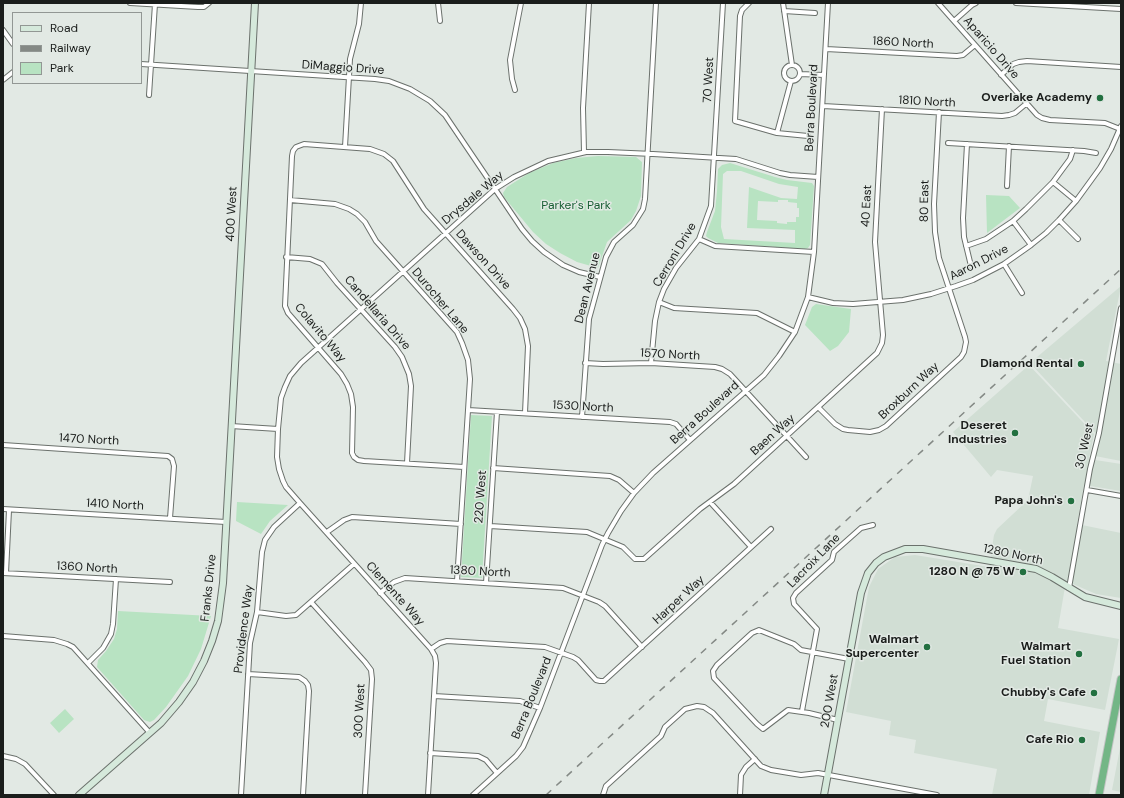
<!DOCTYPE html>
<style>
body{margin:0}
#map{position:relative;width:1124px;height:798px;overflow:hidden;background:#e2e9e4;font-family:"DM Sans",sans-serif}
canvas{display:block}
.frame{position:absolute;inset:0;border:4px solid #1a1d1b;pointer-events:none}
.legend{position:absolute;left:12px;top:12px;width:130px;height:72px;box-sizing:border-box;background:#e2e9e4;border:1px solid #929794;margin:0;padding:5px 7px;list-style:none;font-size:12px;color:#1a1d1b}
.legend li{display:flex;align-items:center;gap:8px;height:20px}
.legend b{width:20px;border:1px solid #929794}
</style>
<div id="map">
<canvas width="1124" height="798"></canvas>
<div class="frame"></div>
<ul class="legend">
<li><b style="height:5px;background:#d5e9db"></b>Road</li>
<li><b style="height:5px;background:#848985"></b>Railway</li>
<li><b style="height:11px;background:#b8e3c2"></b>Park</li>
</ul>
</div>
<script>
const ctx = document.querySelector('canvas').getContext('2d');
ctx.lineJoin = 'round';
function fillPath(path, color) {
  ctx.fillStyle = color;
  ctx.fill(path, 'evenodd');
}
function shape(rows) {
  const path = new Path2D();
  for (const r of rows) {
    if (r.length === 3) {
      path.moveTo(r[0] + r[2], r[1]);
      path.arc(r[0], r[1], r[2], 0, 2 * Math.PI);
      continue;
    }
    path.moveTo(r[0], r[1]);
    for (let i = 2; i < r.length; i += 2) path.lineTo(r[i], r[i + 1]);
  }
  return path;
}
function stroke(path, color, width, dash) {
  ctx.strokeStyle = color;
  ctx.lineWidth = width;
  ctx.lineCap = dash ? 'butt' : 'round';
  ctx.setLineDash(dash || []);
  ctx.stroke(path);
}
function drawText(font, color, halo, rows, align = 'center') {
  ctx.font = font + ' "DM Sans",sans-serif';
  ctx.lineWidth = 3;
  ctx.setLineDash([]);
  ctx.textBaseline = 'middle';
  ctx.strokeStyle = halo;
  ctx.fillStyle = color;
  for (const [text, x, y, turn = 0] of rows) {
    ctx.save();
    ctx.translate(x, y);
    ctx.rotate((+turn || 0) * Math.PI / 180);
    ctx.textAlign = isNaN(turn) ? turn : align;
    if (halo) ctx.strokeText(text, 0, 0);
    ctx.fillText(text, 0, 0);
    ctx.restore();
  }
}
fillPath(shape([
 [1121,286,1106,361,1121,364,1121,461,1095,456,1098,436,1030,363],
 [1029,365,1094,434,1089,459,1121,464,1121,491,1084,485,1077,524,1121,533,1121,598,1096,594,1066,581,1058,628,1119,639,1105,710,1048,699,1044,721,1100,732,1089,795,992,795,997,769,914,753,916,740,889,735,891,721,846,712,869,587,878,569,895,557,915,555,989,567,994,535,997,529,1028,500,1033,476,997,470,991,477,953,432],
 [1121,743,1121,792,1112,790]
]), '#d1ded4');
fillPath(shape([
 [598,156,636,157,642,162,641,196,636,211,631,220,607,242,598,268,577,262,560,253,546,244,533,232,504,197,503,193,507,187,529,173,553,163,576,158],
 [730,163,775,177,787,180,812,183,814,186,810,245,808,248,805,249,718,243,708,238,706,236,707,232,715,211,717,191,718,169,722,165],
 [727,171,741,171,779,184,798,187,797,199,781,198,749,187,747,228,795,230,795,243,724,239,721,227,723,174],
 [778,200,788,200,788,202,797,203,797,208,799,208,799,217,796,217,796,222,787,222,787,224,777,223,777,221,757,220,758,201,778,202],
 [986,195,1009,196,1020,208,987,233],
 [816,304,851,309,849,332,838,346,830,351,805,325,812,307],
 [471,415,492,416,482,578,461,577],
 [237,502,288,505,270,521,261,534,236,521],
 [118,611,211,616,201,649,188,676,166,707,154,720,150,722,144,720,97,667,98,660,106,651,114,639,117,629],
 [65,709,74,719,59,733,50,723]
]), '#b8e3c2');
const street = shape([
 [130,3,198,7,204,7,209,3],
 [438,3,440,21],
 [749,3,742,10,740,16,735,121,777,133],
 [783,3,792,65],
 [938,3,1037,115,1042,118,1050,120,1105,123,1120,129],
 [1016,3,1121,9],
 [784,11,815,13],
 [954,21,972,5,976,3],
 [3,30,13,44],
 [826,49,957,56,963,55,975,45],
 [141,64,375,79,389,81,410,89,430,101,445,115,522,229,532,241,544,252,563,265,579,272,600,277],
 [792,73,8],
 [800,74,824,75],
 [1001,75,1013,64,1019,62,1027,61,1121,67],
 [3,80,13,72],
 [791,81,777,133,808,136],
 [515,90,512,79,510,60,521,3],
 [149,95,155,4],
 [823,106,1002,116,1009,115,1015,113,1027,103],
 [948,143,1084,151,1096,153],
 [967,144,963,218,964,237,971,266],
 [345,147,350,59,359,24,361,3],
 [584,152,583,108,589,3],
 [1053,182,1076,201],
 [1007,186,1009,146],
 [290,200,335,204,349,209,357,214,365,222,376,241,457,332,462,343,468,360,470,379,457,581],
 [1059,220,1078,239],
 [1013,221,1031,245],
 [699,239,715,246,814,252],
 [966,246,986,239,1013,221,1026,209,1053,182,1070,159,1073,150],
 [286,257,310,259,322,264,337,283,395,347,402,357,409,374,411,386,407,463],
 [1004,264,1022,293],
 [808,297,833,303,853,304,903,300,931,294,956,286,973,280,1004,264,1031,245,1046,233,1059,220,1076,201,1100,168,1111,149,1121,126],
 [659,302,674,308,757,313,795,332],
 [585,363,603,364,651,363,715,367,722,369,730,374,806,457],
 [651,363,655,321,659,302,664,289,676,268,699,239,711,206,723,3],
 [818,407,835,424,843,429,848,430,870,432,879,430,886,426,961,357,964,352,966,342,965,337,939,258,935,232,934,204,939,112],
 [468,410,670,422,676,424,690,440],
 [582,417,589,319,606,257,614,242,633,225,643,209,645,199,656,3],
 [231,426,278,429],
 [3,445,168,456,172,459,174,466,170,518],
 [464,467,364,461,358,460,354,457,352,453,353,407,351,394,347,384,341,374,288,313,285,306,292,156,293,151,296,147,304,144,370,149,384,154,393,161,424,209,513,309,520,318,525,329,528,346,525,413],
 [493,468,610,476,619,480,634,493],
 [1087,490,1121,496],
 [710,502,751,547],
 [3,509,226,522],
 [490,526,587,532,623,547,635,559,644,559,700,509,734,484,877,353,882,343,883,335,875,242,882,109],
 [327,532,344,520,352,517,461,524],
 [3,573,170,582],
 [6,573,9,510],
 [486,583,497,412],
 [1069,588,1090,469,1099,433,1121,308],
 [380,593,394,582,405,578,563,588,599,602,605,606,642,647],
 [311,602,365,662,371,670,372,679,365,795],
 [257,612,286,616,296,615,354,564],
 [3,636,54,640,67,644,73,647,150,733],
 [431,649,440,643,447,641,545,647,573,657,578,660,596,680,600,681,604,681,771,529],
 [88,663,103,648,111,634,113,624,116,579],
 [248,674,299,677,305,681,308,685,309,691,303,795],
 [434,696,520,701,540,708],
 [802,711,817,629,794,604,793,598,796,593,832,560,834,552,861,528,873,525],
 [838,720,809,713,788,710,763,729,757,724,714,678,713,671,717,665,752,633,759,630,794,644,801,650,849,659],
 [430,753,478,756,486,760,497,773],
 [3,756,16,759,25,764,54,795],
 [241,795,250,643,257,612,262,552,265,540,274,527,300,503],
 [428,795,436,663,435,656,431,649,300,503,286,487,283,481,279,469,277,457,278,429,281,398,285,387,290,376,301,363,495,189,514,177,548,161,586,152,608,152,653,154,736,159,780,173,790,175,818,177],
 [473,795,516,756,523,747,540,708,602,545,608,533,621,511,634,493,653,473,764,375,779,356,795,332,808,297,814,252,828,3],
 [603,795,606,786,661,736,665,727,685,709,697,706,704,707,713,713,761,766,771,770,801,775,818,773,937,795],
 [740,795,741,775,746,767,755,759]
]);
const secondary = shape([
 [79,795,161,723,179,702,193,682,204,661,212,641,218,621,223,583,255,3],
 [824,795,861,593,868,573,876,563,884,557,905,549,923,549,1036,569,1052,577,1085,597,1121,606]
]);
const highway = shape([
 [1099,795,1121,679]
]);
stroke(street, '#6b716c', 6);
stroke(secondary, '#6b716c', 8);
stroke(highway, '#c3c4c4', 9);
stroke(street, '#fff', 4);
stroke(secondary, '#d5e9db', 6);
stroke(highway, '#73b686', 7);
stroke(shape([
 [546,795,1121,269]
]), '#848985', 1.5, [7, 7]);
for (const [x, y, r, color] of [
 [1100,98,4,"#227040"],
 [1081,364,4,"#227040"],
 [1015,433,4,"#227040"],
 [1071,501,4,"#227040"],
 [1023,572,4,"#227040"],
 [927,647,4,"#227040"],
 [1079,654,4,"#227040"],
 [1094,693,4,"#227040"],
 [1082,740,4,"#227040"]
]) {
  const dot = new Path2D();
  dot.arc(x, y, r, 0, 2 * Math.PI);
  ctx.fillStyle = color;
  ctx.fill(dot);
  stroke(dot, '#e2e9e4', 1.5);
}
drawText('12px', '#1a1d1b', '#e2e9e4', [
 ["1860 North",903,43,3],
 ["Aparicio Drive",991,48,49],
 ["DiMaggio Drive",343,68,4],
 ["70 West",709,80,-87],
 ["1810 North",927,102,3],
 ["Berra Boulevard",812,108,-87],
 ["Drysdale Way",473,198,-40],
 ["80 East",925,201,-89],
 ["40 East",867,206,-87],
 ["400 West",232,214,-87],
 ["Cerroni Drive",675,255,-59],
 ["Dawson Drive",483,260,48],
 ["Aaron Drive",979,263,-27],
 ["Dean Avenue",588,288,-76],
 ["Durocher Lane",440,301,50],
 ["Candellaria Drive",377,313,49],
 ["Colavito Way",320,333,50],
 ["1570 North",670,355,3],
 ["Broxburn Way",909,391,-43],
 ["1530 North",583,407,3],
 ["Berra Boulevard",705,413,-42],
 ["Baen Way",773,435,-42],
 ["1470 North",89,440,3],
 ["30 West",1085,446,-77],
 ["220 West",481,497,-86],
 ["1410 North",115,505,3],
 ["1280 North",1013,555,12],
 ["Lacroix Lane",814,561,-46],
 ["1360 North",87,568,3],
 ["1380 North",480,572,3],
 ["Franks Drive",209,588,-84],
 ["Clemente Way",395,594,48],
 ["Harper Way",679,600,-43],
 ["Providence Way",244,629,-83],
 ["Berra Boulevard",532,698,-68],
 ["200 West",830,701,-80],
 ["300 West",360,711,-87]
]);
drawText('bold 12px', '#1a1d1b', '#e2e9e4', [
 ["Overlake Academy",1092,98],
 ["Diamond Rental",1073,364],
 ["Deseret",1007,426],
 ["Industries",1007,440],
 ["Papa John's",1063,501],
 ["1280 N @ 75 W",1015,572],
 ["Walmart",919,640],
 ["Supercenter",919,654],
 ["Walmart",1071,647],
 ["Fuel Station",1071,661],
 ["Chubby's Cafe",1086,693],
 ["Cafe Rio",1074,740]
], 'right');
drawText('12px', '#175e33', '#e2e9e4', [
 ["Parker's Park",576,206]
]);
</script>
